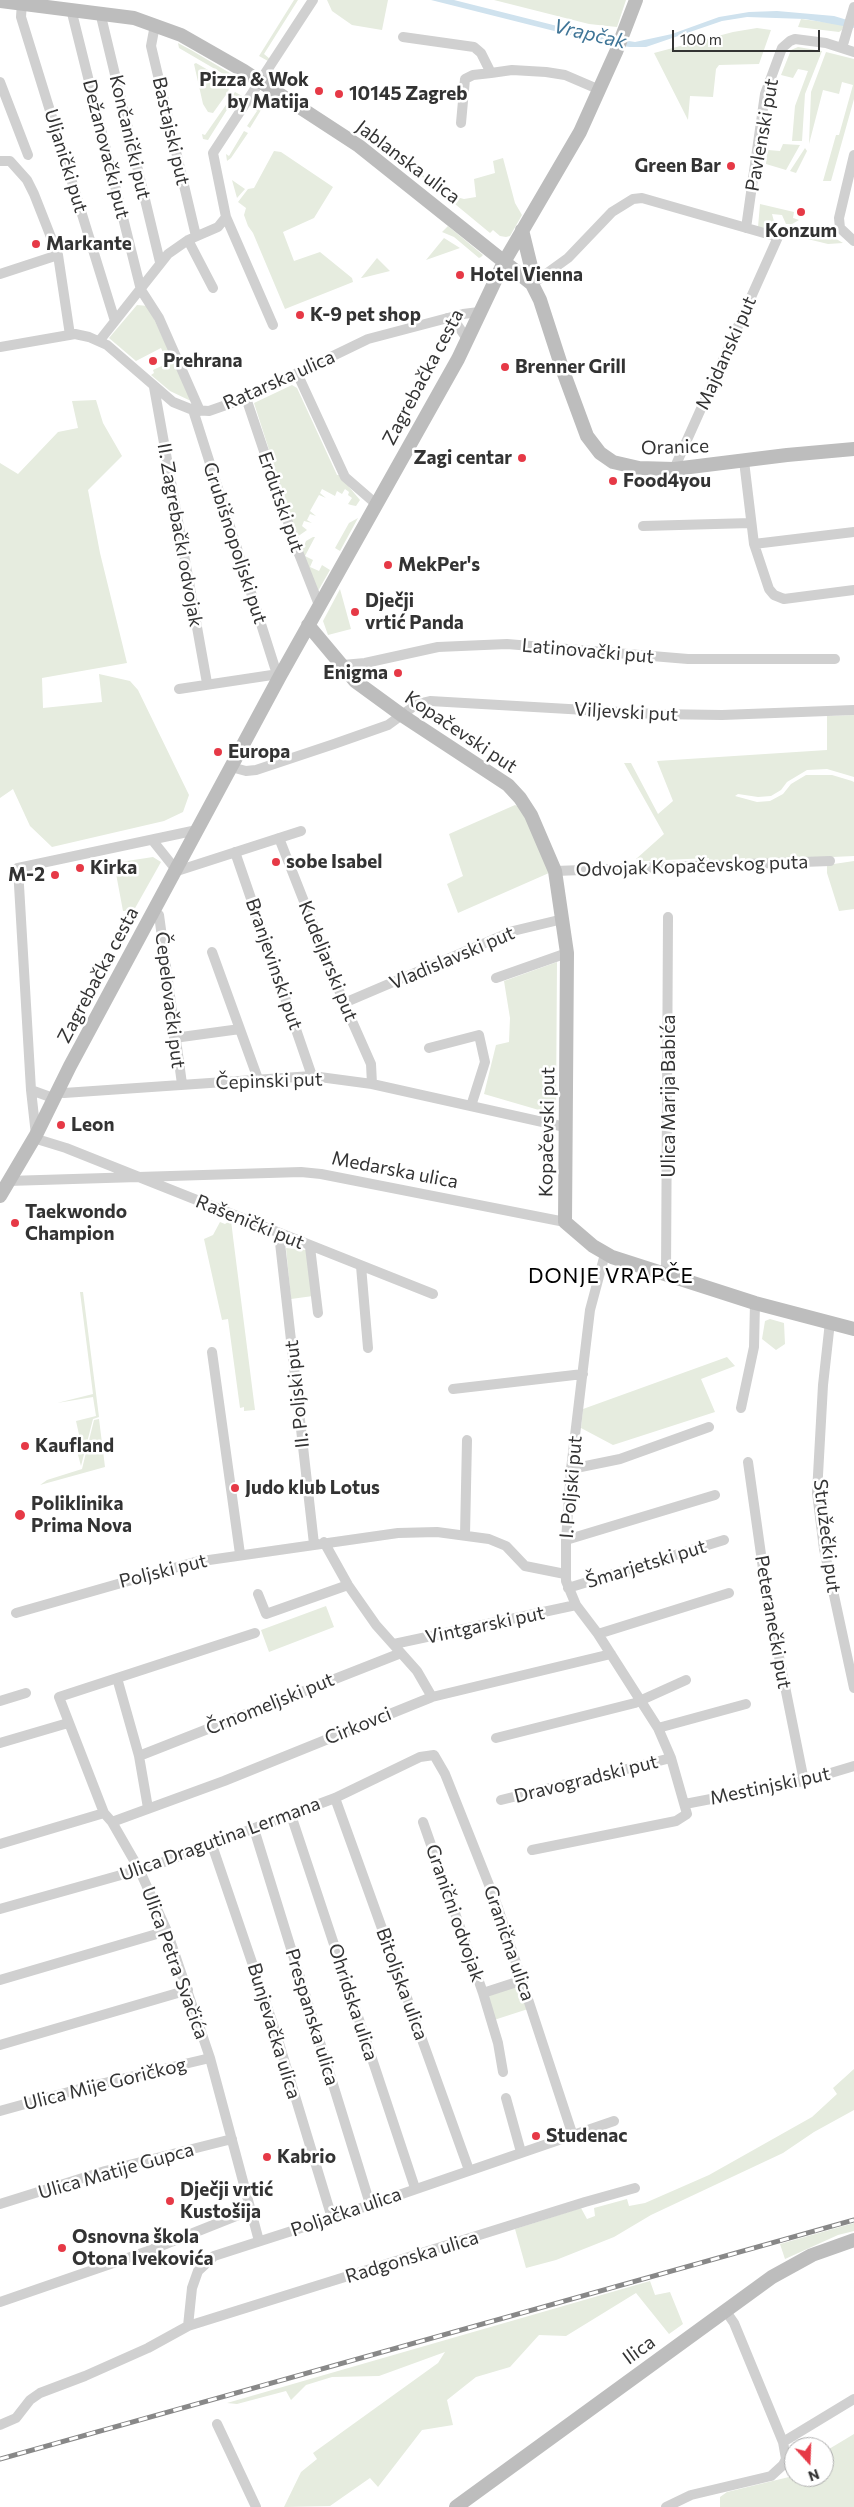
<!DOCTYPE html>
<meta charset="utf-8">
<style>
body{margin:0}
#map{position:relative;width:854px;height:2507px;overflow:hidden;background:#fff;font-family:Commissioner,sans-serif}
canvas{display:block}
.north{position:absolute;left:784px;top:2437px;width:50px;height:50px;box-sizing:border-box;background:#fff;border:1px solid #adadad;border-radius:50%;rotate:160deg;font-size:14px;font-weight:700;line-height:20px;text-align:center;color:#333}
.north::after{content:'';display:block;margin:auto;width:18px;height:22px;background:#e63946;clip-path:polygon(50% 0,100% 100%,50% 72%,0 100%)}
.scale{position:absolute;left:672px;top:30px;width:148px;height:22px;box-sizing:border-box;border:2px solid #333;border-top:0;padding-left:6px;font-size:15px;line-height:18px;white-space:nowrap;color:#333;-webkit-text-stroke:4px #fff;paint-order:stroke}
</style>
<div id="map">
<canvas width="854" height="2507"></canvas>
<div class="north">N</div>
<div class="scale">100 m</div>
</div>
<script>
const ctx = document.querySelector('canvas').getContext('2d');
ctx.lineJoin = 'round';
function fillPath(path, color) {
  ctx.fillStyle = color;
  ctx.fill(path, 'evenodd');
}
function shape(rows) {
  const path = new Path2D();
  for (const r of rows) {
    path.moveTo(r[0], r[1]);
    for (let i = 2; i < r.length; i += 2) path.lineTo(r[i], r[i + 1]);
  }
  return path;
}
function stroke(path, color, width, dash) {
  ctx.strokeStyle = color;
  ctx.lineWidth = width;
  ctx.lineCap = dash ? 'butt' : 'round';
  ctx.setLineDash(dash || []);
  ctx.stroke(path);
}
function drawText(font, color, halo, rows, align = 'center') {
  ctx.font = font + ' Commissioner,sans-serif';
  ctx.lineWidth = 5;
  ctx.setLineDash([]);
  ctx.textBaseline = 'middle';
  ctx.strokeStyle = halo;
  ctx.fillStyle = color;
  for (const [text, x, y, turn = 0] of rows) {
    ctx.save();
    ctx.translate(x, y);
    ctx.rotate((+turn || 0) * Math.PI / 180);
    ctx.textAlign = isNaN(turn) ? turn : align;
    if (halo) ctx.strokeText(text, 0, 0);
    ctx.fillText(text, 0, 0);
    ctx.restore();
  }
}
fillPath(shape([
 [294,0,298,0,264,54,270,59,268,61,259,56],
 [327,0,388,0,382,30,352,25,332,11],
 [494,0,626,0,617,27,589,24],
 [801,19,839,24,844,25,842,30,839,32,798,27],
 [757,28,771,30,759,64,719,65,716,69,713,97,690,96,688,120,654,53,733,32],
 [178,43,191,50,235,76,232,79,179,48],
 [798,47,822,51,805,94,802,141,792,141,795,106,808,71,798,69,793,78,781,75,791,50],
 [826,52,854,59,854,99,831,181,823,181,836,135,839,135,853,85,842,82,839,94,823,90,809,144,811,92],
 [196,63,222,78,220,82,226,85,229,83,230,84,228,92,213,113,208,112,203,104,194,64],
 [235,92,244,97,242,101,235,97,208,140,203,139,202,134,205,135],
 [772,99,768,150,780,151,783,144,800,145,786,170,766,164],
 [253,102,261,110,250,128,247,126,257,111,250,106],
 [244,131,248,133,231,158,227,161,226,154,229,156],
 [805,148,807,151,796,173,790,171],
 [274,151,281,152,333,187,314,218,283,232,294,261,320,252,352,278,353,282,285,309,253,233,248,226,244,215,246,208,238,202,248,189,254,188],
 [503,158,515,203,522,215,510,236,506,237,500,236,493,230,490,233,415,171,416,169,445,194,464,199,476,197,474,179,495,173,493,161],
 [232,180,245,189,237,198],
 [760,204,794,212,793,218,799,220,792,224,786,224,782,215,772,214,775,225,781,231,790,233,811,227,828,232,828,234,843,243,828,244,758,227],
 [448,226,483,255,481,257,479,258,454,237,442,232],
 [444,238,460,248,426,260],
 [377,258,390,271,362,278,361,278],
 [137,305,148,306,193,402,170,391,151,375,154,373,153,370,168,363,161,348,136,361,109,338],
 [292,385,297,388,337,475,339,475,360,500,356,506,351,505,348,504,352,498,348,495,349,492,345,489,342,494,337,491,335,496,322,489,320,493,326,498,319,495,310,511,316,516,310,514,307,520,312,523,304,521,302,526,307,530,297,537,254,403],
 [96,400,103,423,122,456,88,490,100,553,127,663,42,678,43,708,102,702,99,674,130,681,138,690,189,795,183,812,164,821,52,847,30,826,13,789,0,798,0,463,18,474,58,432,78,428,72,401],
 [358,518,340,551,335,548,349,523],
 [313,537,315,537,305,556,313,560,310,567,319,571,322,565,330,570,318,591,302,551,306,541],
 [340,589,351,629,328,635,323,621],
 [854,715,854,777,827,769,807,770,787,782,781,790,771,796,758,797,738,794,735,796,757,802,770,801,783,794,791,784,806,775,832,775,852,781,854,782,854,856,746,861,745,858,709,862,709,858,644,861,636,859,664,834,624,763,631,763,658,814,673,801,657,761,827,750,827,716],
 [515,805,519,807,530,824,549,873,458,913,447,884,463,876,449,834],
 [153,857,161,862,134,910,123,911,114,863],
 [854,861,854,909,839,911,827,873,827,865],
 [557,962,556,1115,484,1094,496,1045,509,1042,510,1018,504,981],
 [231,1220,233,1237,255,1410,244,1411,244,1407,240,1408,228,1319,222,1320,204,1239,213,1235,220,1222,225,1224],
 [286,1248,306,1250,313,1296,291,1299],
 [80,1292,83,1292,99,1417,93,1419,81,1466,77,1451,82,1448,76,1421,96,1416,93,1397,57,1403,93,1394],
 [770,1319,784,1323,785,1344,776,1350,762,1339,765,1321],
 [727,1357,735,1366,701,1379,715,1412,613,1445,581,1428,583,1409],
 [99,1419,105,1467,40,1485,47,1480,82,1469,94,1420],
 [326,1606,334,1627,269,1652,261,1630],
 [519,1985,528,2009,494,2020,489,1997,490,1995],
 [854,2069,854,2110,814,2132,783,2153,651,2215,614,2237,556,2260,526,2268,515,2229,581,2208,587,2219,595,2216,594,2208,627,2199,629,2206,645,2203,709,2175,812,2117,837,2094,833,2088],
 [854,2223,854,2231,838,2235,785,2259,780,2244],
 [650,2281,655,2295,670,2292,683,2324,669,2334,636,2293,566,2336,539,2335,510,2367,476,2377,447,2400,453,2425,422,2430,378,2487,370,2478,330,2506,284,2507,301,2472,317,2459,313,2453,438,2363,445,2352,379,2376,332,2377,306,2385,291,2400,286,2391,237,2404,227,2403],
 [854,2434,854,2507,720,2507,720,2497,727,2492,789,2477,794,2473,794,2477,824,2477,824,2452]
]), '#e6ecdf');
fillPath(shape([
 [431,0,454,0,593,35,635,42,672,34,719,17,749,12,777,11,834,16,854,22,854,28,805,19,747,17,722,21,646,47,630,47,606,44]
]), '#cfe2ee');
stroke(shape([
 [22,2,21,17,115,321],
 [71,9,141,290,159,318,200,411],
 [100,12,160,262],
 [155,25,151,46,196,236],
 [403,37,474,47,481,53,491,73,512,70,546,72,565,75,600,90],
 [842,48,854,7],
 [0,82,28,155],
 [461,123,465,79,473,75,491,73],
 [854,155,839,218,840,228,854,241],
 [0,161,10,161,27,180,34,194,58,255,70,335],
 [746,228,765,94,782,48,790,41,795,39,826,43,854,52],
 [188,240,213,288],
 [0,274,58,255],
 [532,284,568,258,612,212,633,199,642,198,778,237,674,469],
 [447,318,456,323,467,339],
 [273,325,226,217,213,153,313,0],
 [100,340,168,254,188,240,218,227,226,217],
 [0,347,75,334,89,337,107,345,173,402,193,410,209,411,246,398,368,339,463,314,479,312],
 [297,373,345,477,375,503],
 [154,387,207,683],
 [246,398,297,549,319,605],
 [193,410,275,668,280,676],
 [744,461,754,544,769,589,774,595,784,599,854,590],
 [643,526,751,523],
 [754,544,854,532],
 [343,665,365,663,438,647,507,644,688,659,835,659],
 [179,689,272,675,280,676],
 [231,767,246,771,256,770,334,744,388,725,417,704,430,701,655,714,722,715,854,710],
 [279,838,344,1003,371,1064,372,1084],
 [153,841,177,871,301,831],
 [235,852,312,1076],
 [555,871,830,861],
 [159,915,182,1084],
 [212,952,258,1079],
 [496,978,567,953],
 [344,1003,513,931,563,919],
 [174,1038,240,1029],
 [429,1048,479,1035,485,1062,471,1106],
 [58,1089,64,1093,312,1076,372,1084,565,1127],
 [31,1090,18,868,197,830],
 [53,1098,31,1090,36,1135,40,1140,66,1148,433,1294],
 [8,1181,301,1172,321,1174,565,1222],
 [279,1234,314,1544],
 [310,1247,318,1313],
 [361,1266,368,1348],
 [666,1276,668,917],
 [830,1322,823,1385,817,1493,824,1549,854,1688],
 [212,1352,240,1554],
 [453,1389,583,1374],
 [741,1408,754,1347,755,1303],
 [748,1462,767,1597,804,1781],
 [571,1469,620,1459,709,1427],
 [465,1535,467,1440],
 [566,1540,715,1495],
 [324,1542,348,1585,376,1625,417,1671,432,1697],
 [568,1588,724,1540],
 [258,1594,266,1614,348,1585],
 [16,1613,195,1562,398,1533,437,1532,489,1539,506,1546,525,1566,565,1574],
 [255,1633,59,1697,104,1813,112,1822,139,1869,167,1931,210,2058,259,2241],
 [598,1634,729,1593],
 [394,1644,576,1605],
 [117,1678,139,1756,148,1808],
 [0,1701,26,1693],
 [658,1728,746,1704],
 [496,1738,635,1703,686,1680],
 [0,1743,68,1723],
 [139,1756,401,1653],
 [335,1798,469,2170],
 [501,1800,671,1758],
 [685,1804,804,1781,854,1766],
 [291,1815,415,2188],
 [112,1822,224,1781,432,1697,611,1654],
 [423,1822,483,1993,523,1980],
 [254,1829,370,2204],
 [0,1844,104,1813],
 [212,1845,275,2030,332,2218],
 [532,1850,676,1821,687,1814,671,1758,658,1728,598,1634,576,1605,566,1581,566,1540,571,1469,590,1310,605,1254],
 [0,1909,153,1866,335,1798,420,1757,434,1755,445,1774,497,1905,573,2136],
 [0,1980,167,1931],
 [483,1993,498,2043,503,2072],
 [0,2045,188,1990],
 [506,2098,521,2152],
 [0,2111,83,2088,210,2058],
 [0,2204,105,2171,232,2139],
 [0,2302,148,2251,251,2210],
 [188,2326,192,2288,198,2271,214,2256,332,2218,614,2121],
 [217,2424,256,2507],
 [0,2425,16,2418,30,2400,40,2393,85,2376,148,2348,188,2326,585,2202,635,2188],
 [783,2442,854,2399],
 [666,2507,691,2495,771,2476,783,2465,786,2459,783,2442,734,2323,725,2310]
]), '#d0d0d0', 10);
stroke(shape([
 [0,1,134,18,181,35,244,71,359,146,532,284,540,300,563,371,587,436,600,453,613,462,639,468,674,469,787,455,854,449],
 [522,230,533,275,532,284],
 [308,625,355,681,403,716,508,785,520,798,531,815,555,871,567,953,565,1222,593,1246,612,1257,755,1303,854,1329],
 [0,1196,36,1135,70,1066,280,676,458,359,504,262,580,132,616,52,636,0],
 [456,2507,772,2277,812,2255,854,2240]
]), '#bdbdbd', 14);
const rail = shape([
 [0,2459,854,2220]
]);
stroke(rail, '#888', 5);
stroke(rail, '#fff', 3, [9]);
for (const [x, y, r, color] of [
 [319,91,5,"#e63946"],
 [339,94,5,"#e63946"],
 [731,166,5,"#e63946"],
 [801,212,5,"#e63946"],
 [36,244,5,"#e63946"],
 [460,275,5,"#e63946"],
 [300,315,5,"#e63946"],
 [153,361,5,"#e63946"],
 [505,367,5,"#e63946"],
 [522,458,5,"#e63946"],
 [613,481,5,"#e63946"],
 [388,565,5,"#e63946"],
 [355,612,5,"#e63946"],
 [398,673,5,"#e63946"],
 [218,752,5,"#e63946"],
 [276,862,5,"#e63946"],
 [80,868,5,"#e63946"],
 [55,875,5,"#e63946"],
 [61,1125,5,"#e63946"],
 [15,1223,5,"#e63946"],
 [25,1446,5,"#e63946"],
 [235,1488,5,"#e63946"],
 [20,1515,6,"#e63946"],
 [536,2136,5,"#e63946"],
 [267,2157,5,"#e63946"],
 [170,2201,5,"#e63946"],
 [62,2248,5,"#e63946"]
]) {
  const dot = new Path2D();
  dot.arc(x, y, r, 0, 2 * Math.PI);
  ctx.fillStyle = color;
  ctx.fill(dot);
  stroke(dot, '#fff', 2);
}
drawText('bold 19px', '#333', '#fff', [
 ["Pizza & Wok",309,80,"right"],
 ["by Matija",309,102,"right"],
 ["10145 Zagreb",349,94],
 ["Green Bar",721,166,"right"],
 ["Konzum",801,231,"center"],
 ["Markante",46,244],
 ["Hotel Vienna",470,275],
 ["K-9 pet shop",310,315],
 ["Prehrana",163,361],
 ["Brenner Grill",515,367],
 ["Zagi centar",512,458,"right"],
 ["Food4you",623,481],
 ["MekPer's",398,565],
 ["Dječji",365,601],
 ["vrtić Panda",365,623],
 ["Enigma",388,673,"right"],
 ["Europa",228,752],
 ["sobe Isabel",286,862],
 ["Kirka",90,868],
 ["M-2",45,875,"right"],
 ["Leon",71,1125],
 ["Taekwondo",25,1212],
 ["Champion",25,1234],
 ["Kaufland",35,1446],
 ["Judo klub Lotus",245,1488],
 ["Poliklinika",31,1504],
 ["Prima Nova",31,1526],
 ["Studenac",546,2136],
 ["Kabrio",277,2157],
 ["Dječji vrtić",180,2190],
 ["Kustošija",180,2212],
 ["Osnovna škola",72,2237],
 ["Otona Ivekovića",72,2259]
], 'left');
drawText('19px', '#333', '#fff', [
 ["Bastajski put",171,131,77],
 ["Pavlenski put",762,135,-80],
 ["Končanički put",130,137,77],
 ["Dežanovački put",106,149,76],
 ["Uljanički put",66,161,73],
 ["Jablanska ulica",408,162,37],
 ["Majdanski put",726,353,-66],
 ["Zagrebačka cesta",423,377,-62],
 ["Ratarska ulica",279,380,-24],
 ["Oranice",675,447,-2],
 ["Erdutski put",281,502,71],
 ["II. Zagrebački odvojak",180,535,80],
 ["Grubišnopoljski put",235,543,72],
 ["Latinovački put",588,651,5],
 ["Viljevski put",626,712,3],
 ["Kopačevski put",461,732,34],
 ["Odvojak Kopačevskog puta",692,866,-2],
 ["Vladislavski put",452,958,-23],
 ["Kudeljarski put",328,961,68],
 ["Branjevinski put",274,964,71],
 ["Zagrebačka cesta",98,975,-62],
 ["Čepelovački put",170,1000,83],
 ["Čepinski put",269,1081,-2],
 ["Ulica Marija Babića",669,1096,-90],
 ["Kopačevski put",547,1132,-89],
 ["Medarska ulica",395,1170,11],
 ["Rašenički put",250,1222,22],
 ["II. Poljski put",297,1394,-96],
 ["I. Poljski put",571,1487,-85],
 ["Stružečki put",827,1536,83],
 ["Šmarjetski put",646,1564,-17],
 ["Poljski put",163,1571,-14],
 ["Peteranečki put",773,1622,80],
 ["Vintgarski put",485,1625,-12],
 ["Črnomeljski put",270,1704,-22],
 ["Cirkovci",358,1726,-22],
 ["Dravogradski put",586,1779,-14],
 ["Mestinjski put",770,1786,-12],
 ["Ulica Dragutina Lermana",220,1839,-20],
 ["Granični odvojak",455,1913,71],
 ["Granična ulica",509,1943,71],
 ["Ulica Petra Svačića",175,1963,70],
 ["Bitoljska ulica",402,1984,70],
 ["Ohridska ulica",353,2002,72],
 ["Prespanska ulica",312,2017,73],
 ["Bunjevačka ulica",274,2031,73],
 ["Ulica Mije Goričkog",105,2084,-14],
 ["Ulica Matije Gupca",116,2171,-16],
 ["Poljačka ulica",346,2212,-19],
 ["Radgonska ulica",412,2257,-17],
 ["Ilica",639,2350,-36]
]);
drawText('italic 20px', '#3f7597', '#fff', [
 ["Vrapčak",590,34,13]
]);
ctx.letterSpacing = '1px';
drawText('21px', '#000', '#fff', [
 ["DONJE VRAPČE",611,1276]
]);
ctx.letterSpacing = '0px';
</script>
